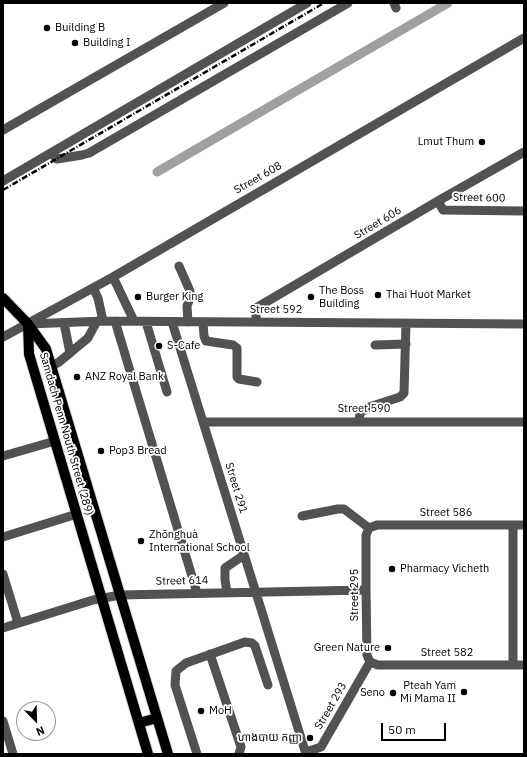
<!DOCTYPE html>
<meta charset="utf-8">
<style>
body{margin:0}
#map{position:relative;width:527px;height:757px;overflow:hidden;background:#fff;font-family:"IBM Plex Sans",sans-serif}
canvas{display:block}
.frame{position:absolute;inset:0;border:4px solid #000;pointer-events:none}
.north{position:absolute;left:16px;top:701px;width:40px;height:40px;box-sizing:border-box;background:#fff;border:1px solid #999;border-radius:50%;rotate:157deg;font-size:11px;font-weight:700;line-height:16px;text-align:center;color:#000}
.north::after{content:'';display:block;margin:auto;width:14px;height:18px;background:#000;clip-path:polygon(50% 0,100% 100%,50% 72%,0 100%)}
.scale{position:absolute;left:381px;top:723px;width:65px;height:18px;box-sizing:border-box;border:2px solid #000;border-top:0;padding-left:5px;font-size:12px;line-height:14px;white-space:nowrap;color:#000;-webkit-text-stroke:3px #fff;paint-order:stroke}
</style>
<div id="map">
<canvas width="527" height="757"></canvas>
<div class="frame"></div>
<div class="north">N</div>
<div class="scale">50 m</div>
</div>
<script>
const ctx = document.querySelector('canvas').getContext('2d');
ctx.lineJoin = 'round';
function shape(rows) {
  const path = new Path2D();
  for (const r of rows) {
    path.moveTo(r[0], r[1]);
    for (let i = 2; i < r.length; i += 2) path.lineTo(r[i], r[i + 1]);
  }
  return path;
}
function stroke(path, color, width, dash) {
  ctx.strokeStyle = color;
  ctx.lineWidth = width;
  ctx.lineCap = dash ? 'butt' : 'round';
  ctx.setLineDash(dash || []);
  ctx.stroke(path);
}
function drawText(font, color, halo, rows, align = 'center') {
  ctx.font = font + ' "IBM Plex Sans","Noto Sans Khmer",sans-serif';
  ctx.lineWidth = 3.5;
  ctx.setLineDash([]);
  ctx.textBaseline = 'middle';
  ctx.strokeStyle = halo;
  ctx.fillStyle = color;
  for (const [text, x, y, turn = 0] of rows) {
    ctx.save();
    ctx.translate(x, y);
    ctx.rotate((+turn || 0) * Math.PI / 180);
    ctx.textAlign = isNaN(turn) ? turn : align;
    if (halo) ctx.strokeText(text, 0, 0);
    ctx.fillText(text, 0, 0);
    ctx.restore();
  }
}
stroke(shape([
 [157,172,448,3]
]), '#a0a0a0', 9);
const major = shape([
 [3,298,28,324,46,349,168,754],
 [28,324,29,354,148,754],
 [139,723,157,718]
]);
stroke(major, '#dbdbdb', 12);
stroke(shape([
 [394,3,396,8],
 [3,130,224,3],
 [51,153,57,159,82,155,89,153,348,3],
 [3,181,307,3],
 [438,201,443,210,524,211],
 [179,266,190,291,190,298,187,306,188,322],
 [113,277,134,321],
 [93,288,98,298,103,321],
 [115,321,197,593],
 [146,322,167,392],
 [172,322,306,754],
 [203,322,204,336,206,341,233,345,237,348,237,377,239,379,257,382],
 [256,322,256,308,438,201,524,152],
 [64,323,70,353],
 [29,324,103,321,524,324],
 [3,337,113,277,524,38],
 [375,345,406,344],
 [52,366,59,362,88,338,97,321],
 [359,421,360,413,369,407,400,397,404,393,406,323],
 [203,422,524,422],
 [3,456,55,441],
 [302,516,338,509,344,509,369,528],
 [513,525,513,665],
 [369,528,377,525,524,525],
 [369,528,366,535,366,590,367,655,370,662],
 [3,537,77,514],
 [3,574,18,623],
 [227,592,225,580,225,568,244,555],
 [3,628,93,600,120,595,366,590],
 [210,654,241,747,239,754],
 [370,662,378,665,524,665],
 [3,721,13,754],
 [306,752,321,747,370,662],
 [197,754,175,685,176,671,186,663,245,642,252,643,255,646,268,685]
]), '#525252', 9);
stroke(major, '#000', 10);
stroke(shape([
 [3,190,324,3]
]), '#000', 2.5, [6, 2, 1, 2]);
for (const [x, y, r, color] of [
 [47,28,4,"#000"],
 [75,43,4,"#000"],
 [482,142,4,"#000"],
 [378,295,4,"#000"],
 [138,297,4,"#000"],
 [311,297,4,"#000"],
 [159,346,4,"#000"],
 [77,377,4,"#000"],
 [101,451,4,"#000"],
 [141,541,4,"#000"],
 [392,569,4,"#000"],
 [388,648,4,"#000"],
 [464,692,4,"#000"],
 [393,693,4,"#000"],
 [201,711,4,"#000"],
 [310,738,4,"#000"]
]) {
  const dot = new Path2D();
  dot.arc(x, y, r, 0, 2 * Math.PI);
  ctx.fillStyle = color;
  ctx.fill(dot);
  stroke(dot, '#fff', 1.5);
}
drawText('11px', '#000', '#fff', [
 ["Building B",55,28],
 ["Building I",83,43],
 ["Lmut Thum",474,142,"right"],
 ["The Boss",319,291],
 ["Building",319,304],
 ["Thai Huot Market",386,295],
 ["Burger King",146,297],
 ["S-Cafe",167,346],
 ["ANZ Royal Bank",85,377],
 ["Pop3 Bread",109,451],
 ["Zhōnghuà",149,535],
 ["International School",149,548],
 ["Pharmacy Vicheth",400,569],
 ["Green Nature",380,648,"right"],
 ["Pteah Yam",456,686,"right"],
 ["Mi Mama II",456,699,"right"],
 ["Seno",385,693,"right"],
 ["MoH",209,711],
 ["ហាងបាយ កញ្ញា",302,738,"right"]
], 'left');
drawText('11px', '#000', '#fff', [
 ["Street 608",258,178,-30],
 ["Street 600",479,198,1],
 ["Street 606",378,223,-31],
 ["Street 592",276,310],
 ["Street 590",364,409],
 ["Samdach Penn Nouth Street (289)",66,434,74],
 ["Street 291",236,488,73],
 ["Street 586",446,513],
 ["Street 614",182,581,-1],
 ["Street 295",355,595,-90],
 ["Street 582",447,653],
 ["Street 293",331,706,-60]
]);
</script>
